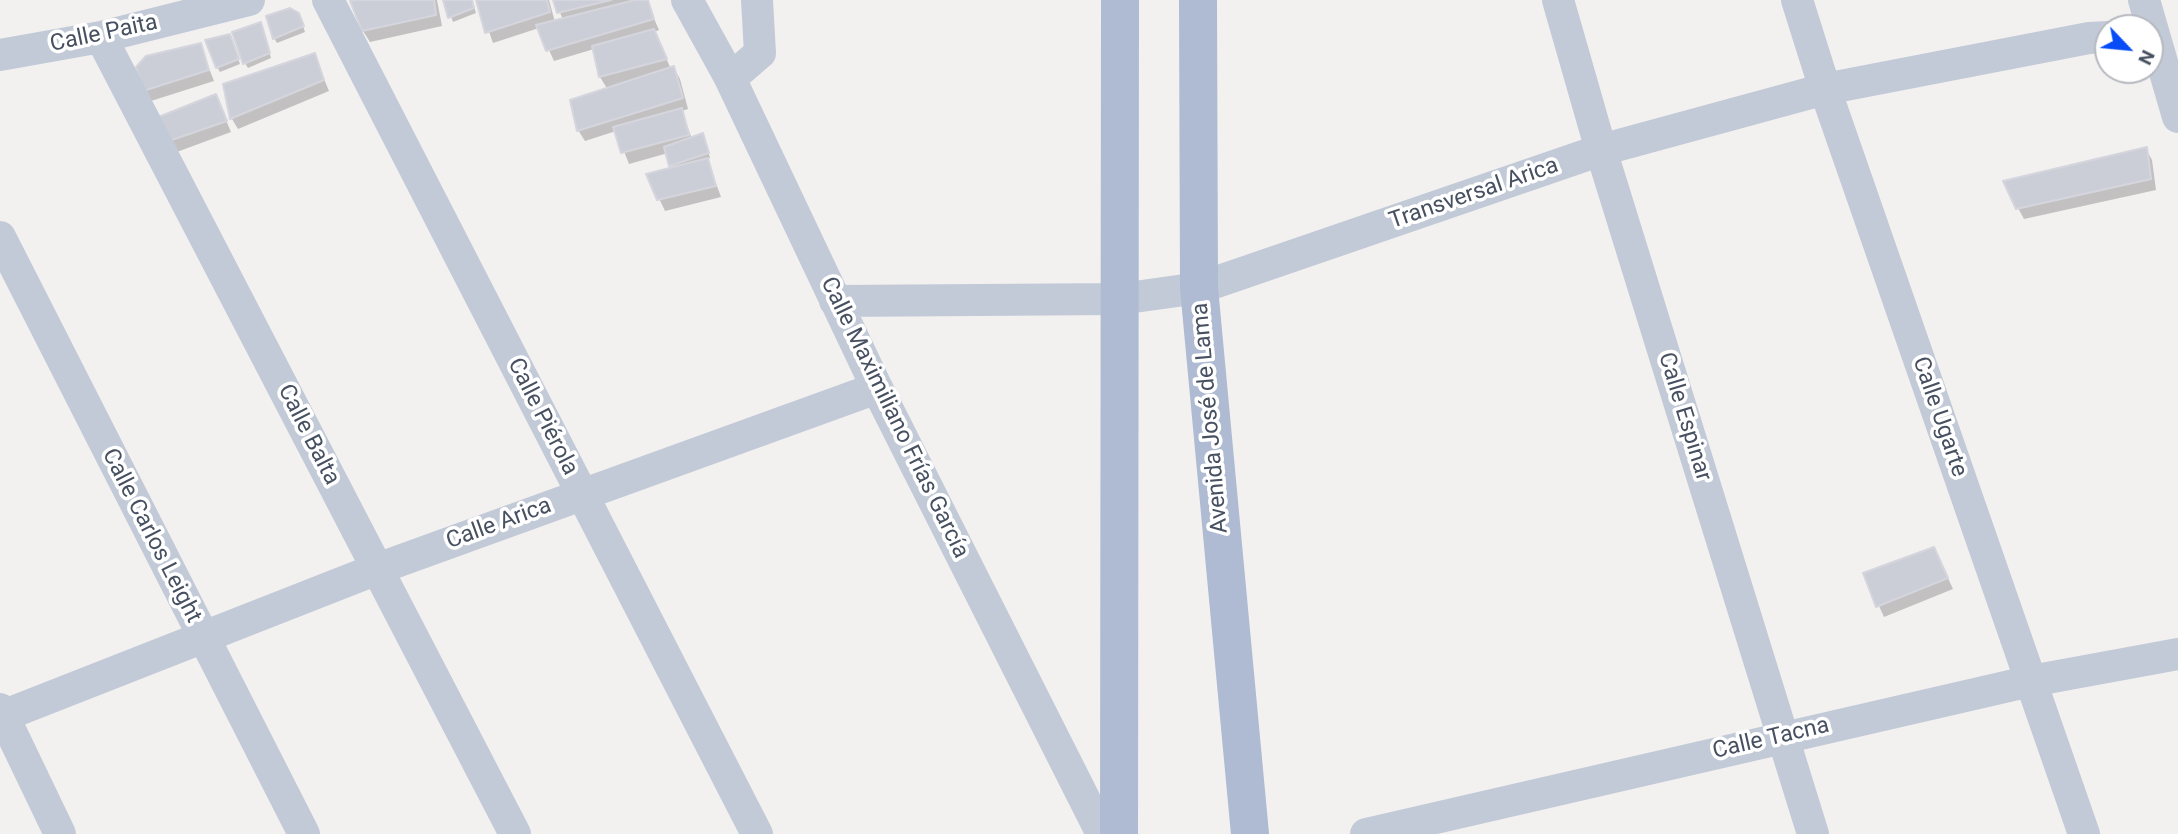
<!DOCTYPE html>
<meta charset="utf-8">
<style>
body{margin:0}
#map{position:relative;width:2178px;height:834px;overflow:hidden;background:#f3f1f0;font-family:Roboto,sans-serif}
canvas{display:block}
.north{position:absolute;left:2094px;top:14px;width:70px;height:70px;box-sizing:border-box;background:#fff;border:2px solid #b5b9bf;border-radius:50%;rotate:116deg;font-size:19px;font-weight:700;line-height:28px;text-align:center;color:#465060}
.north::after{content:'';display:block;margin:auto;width:24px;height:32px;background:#074cf7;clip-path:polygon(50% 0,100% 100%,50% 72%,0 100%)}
</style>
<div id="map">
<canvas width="2178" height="834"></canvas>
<div class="north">N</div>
</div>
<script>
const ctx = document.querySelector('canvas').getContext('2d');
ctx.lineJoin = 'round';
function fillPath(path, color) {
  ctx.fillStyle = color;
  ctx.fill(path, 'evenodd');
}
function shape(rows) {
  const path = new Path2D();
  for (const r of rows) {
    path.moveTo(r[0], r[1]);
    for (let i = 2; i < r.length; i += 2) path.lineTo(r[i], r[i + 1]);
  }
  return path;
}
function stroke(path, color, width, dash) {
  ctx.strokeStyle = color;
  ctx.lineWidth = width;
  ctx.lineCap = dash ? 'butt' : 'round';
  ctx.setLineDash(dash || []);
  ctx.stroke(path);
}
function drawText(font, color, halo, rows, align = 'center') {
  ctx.font = font + ' Roboto,sans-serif';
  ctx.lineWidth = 7;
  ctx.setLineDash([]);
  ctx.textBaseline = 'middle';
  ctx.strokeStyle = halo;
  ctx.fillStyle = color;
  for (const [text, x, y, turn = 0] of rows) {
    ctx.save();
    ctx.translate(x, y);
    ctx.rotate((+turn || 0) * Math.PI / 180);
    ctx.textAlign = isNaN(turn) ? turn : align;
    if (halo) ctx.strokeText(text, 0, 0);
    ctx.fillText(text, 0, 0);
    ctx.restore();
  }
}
fillPath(shape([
 [366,0,437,0,442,26,370,42,363,31],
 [445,0,472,0,476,13,453,22],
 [478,0,549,0,555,22,563,20,555,0,646,0,659,30,654,32,671,69,674,68,680,79,688,109,682,111,692,139,705,140,710,158,707,159,721,197,665,211,648,175,672,169,668,153,629,164,616,131,585,141,578,130,608,90,600,77,594,49,554,61,539,28,493,43],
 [301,20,305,32,277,43,274,38],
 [263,29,271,58,248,68,245,63],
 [232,42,240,64,220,72,217,67],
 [200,45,214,81,151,101,145,90],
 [314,55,329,91,238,129,232,119,225,85],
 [216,96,231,132,174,153,167,142],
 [2146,149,2152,160,2156,190,2024,219,2018,208],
 [1940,561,1953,589,1884,617,1865,575]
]), '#0003');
const building = shape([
 [357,0,434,0,436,15,362,31,350,1,357,0],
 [443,0,472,0,474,8,448,18,443,0],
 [476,0,547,0,550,12,485,33,476,0],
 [553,0,611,0,557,13,553,0],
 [635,0,648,0,654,19,546,51,536,25,635,0],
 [290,8,299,13,304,26,273,39,266,16,290,8],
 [261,22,270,53,243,64,232,32,261,22],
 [654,29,667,59,599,77,592,46,654,29],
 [230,34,239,59,216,68,205,40,230,34],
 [201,43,209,70,143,91,136,67,146,56,201,43],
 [315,53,324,80,230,119,223,84,315,53],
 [674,66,683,98,577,131,570,100,674,66],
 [216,94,227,121,166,142,156,118,216,94],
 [682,108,689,135,621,153,613,127,682,108],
 [703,133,709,153,669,166,664,147,703,133],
 [2147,147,2151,179,2016,209,2003,181,2147,147],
 [708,158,716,186,657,200,646,174,708,158],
 [1934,547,1948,578,1876,607,1863,573,1934,547]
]);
fillPath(building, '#ccced7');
stroke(building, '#d4d5dd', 2);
stroke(shape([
 [328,0,757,834],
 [687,0,729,76,877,388,1102,834],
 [1558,0,1601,150,1813,834],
 [1797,0,1825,89,2084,834],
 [2144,0,2178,117],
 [101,37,515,834],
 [0,55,101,37,249,0],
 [729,76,738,72,760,53,757,0],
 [0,237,304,834],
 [835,301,1120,299,1199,288,1601,150,1825,89,2089,38,2108,37],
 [0,709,60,834],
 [0,717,377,569,877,388],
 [1366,834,2031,681,2178,654]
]), '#c3cad7', 32);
stroke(shape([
 [1198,0,1199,288,1250,834],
 [1119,834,1120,0]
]), '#aebbd2', 38);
drawText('23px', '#465060', '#fff', [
 ["Calle Paita",104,34,-12],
 ["Transversal Arica",1474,194,-19],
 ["Calle Piérola",542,417,63],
 ["Calle Espinar",1684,417,73],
 ["Calle Ugarte",1939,417,71],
 ["Calle Maximiliano Frías García",894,418,64],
 ["Avenida José de Lama",1211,418,-95],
 ["Calle Balta",308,435,63],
 ["Calle Arica",499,524,-20],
 ["Calle Carlos Leight",151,536,63],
 ["Calle Tacna",1771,739,-13]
]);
</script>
